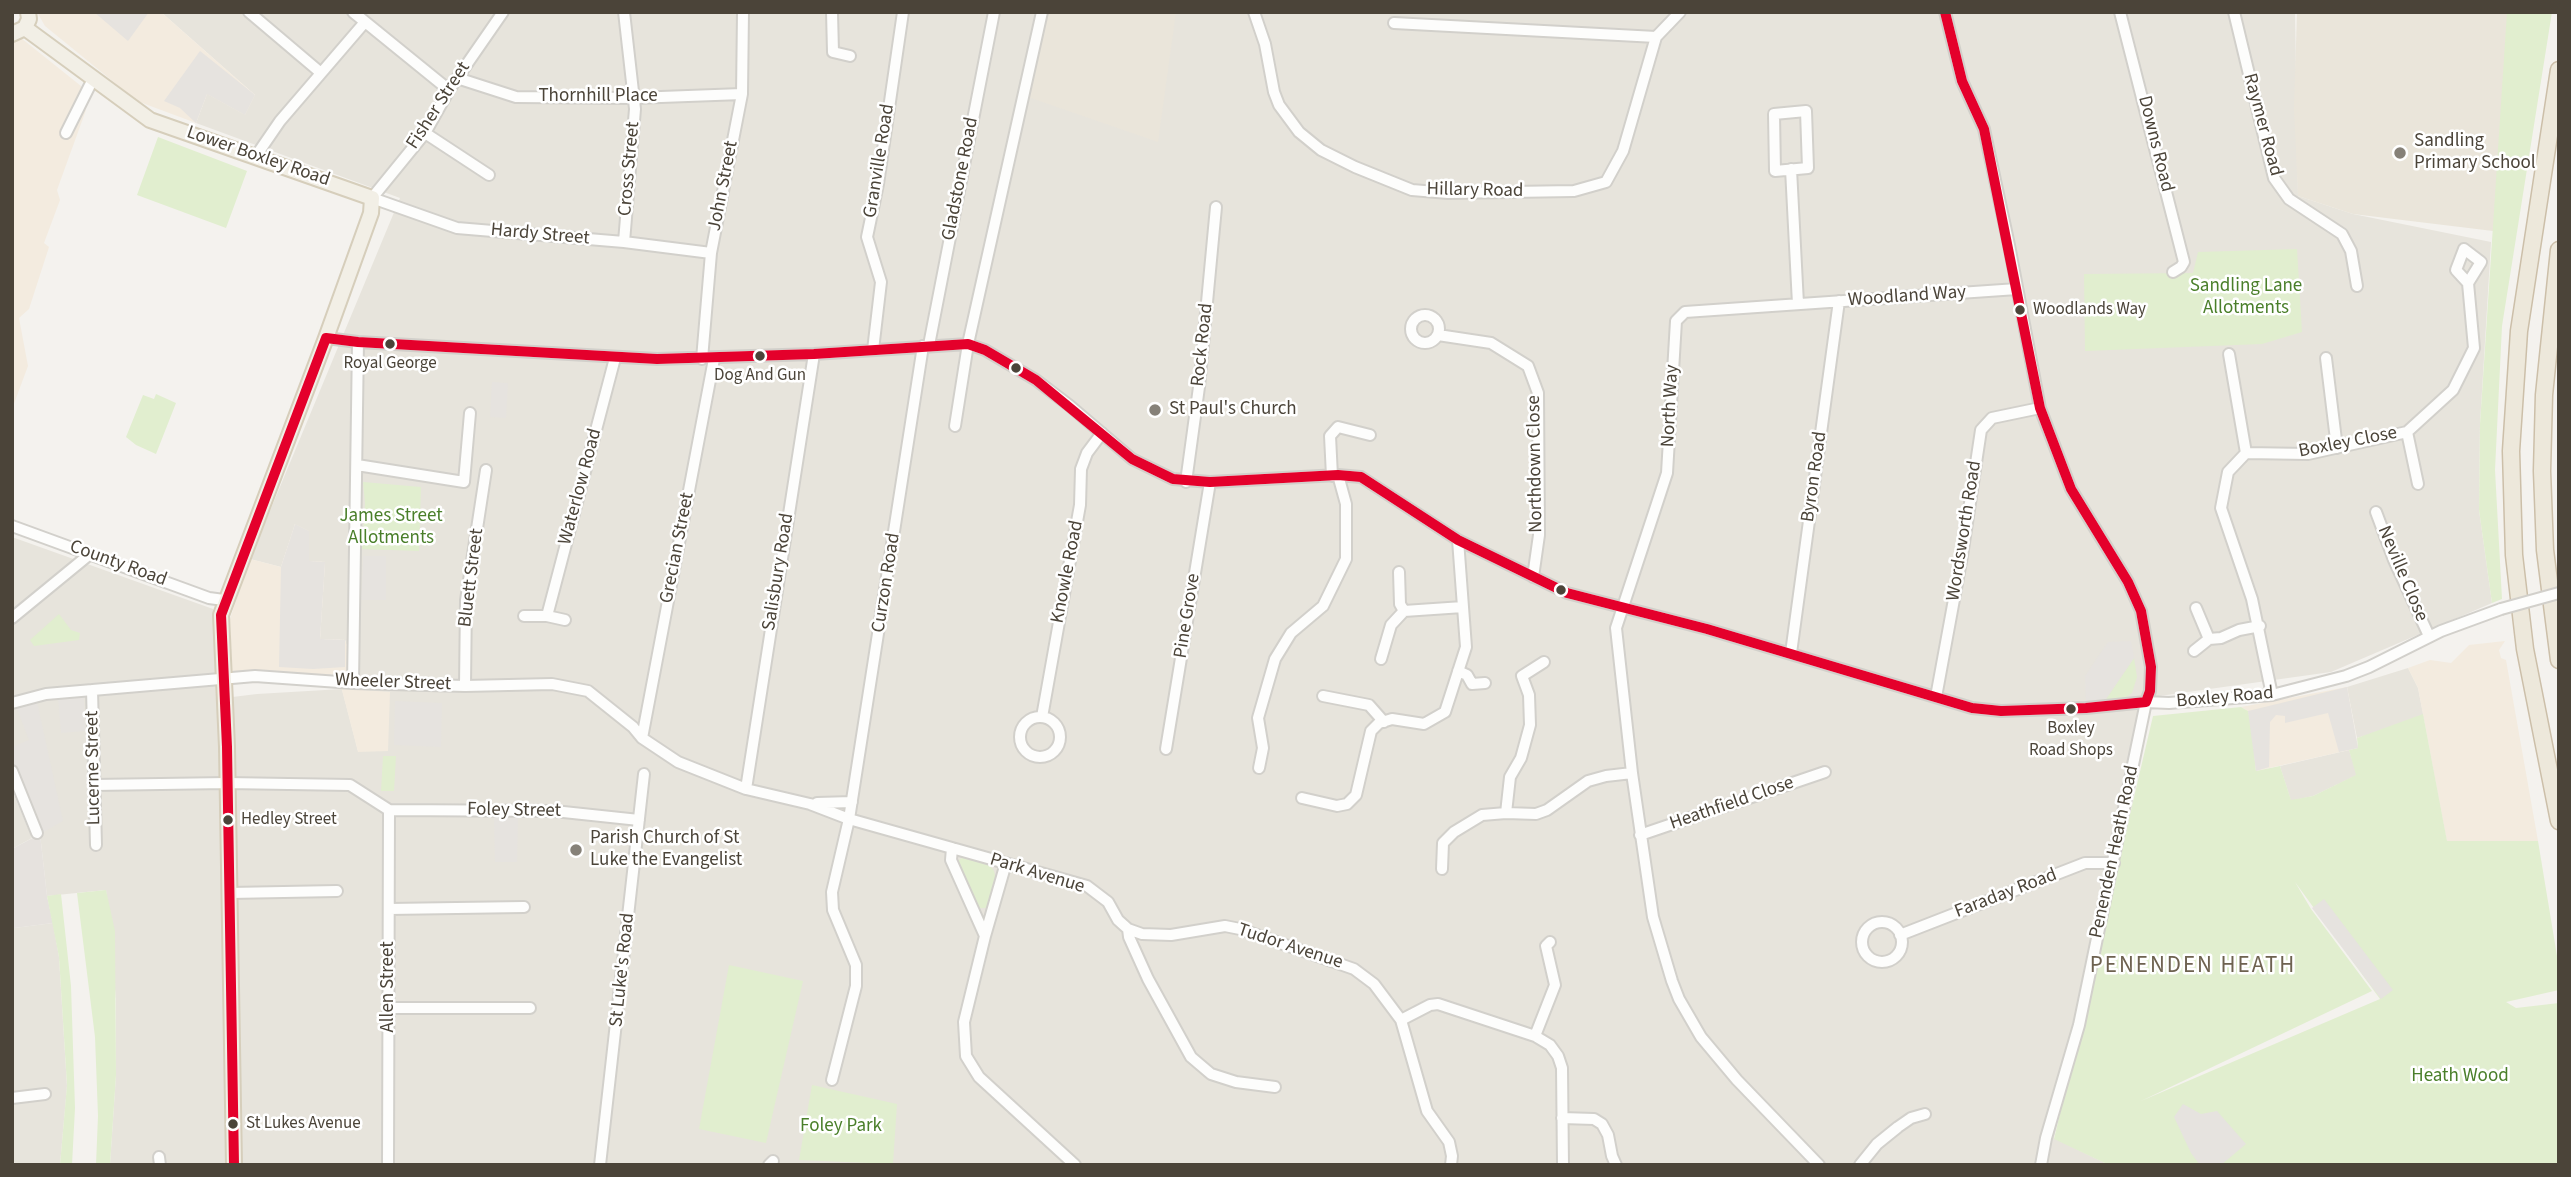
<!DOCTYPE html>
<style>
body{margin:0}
#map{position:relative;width:2571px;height:1177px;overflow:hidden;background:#f4f2ee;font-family:"Source Sans 3",sans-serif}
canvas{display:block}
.frame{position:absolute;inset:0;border:14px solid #4b4439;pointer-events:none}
</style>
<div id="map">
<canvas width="2571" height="1177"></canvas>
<div class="frame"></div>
</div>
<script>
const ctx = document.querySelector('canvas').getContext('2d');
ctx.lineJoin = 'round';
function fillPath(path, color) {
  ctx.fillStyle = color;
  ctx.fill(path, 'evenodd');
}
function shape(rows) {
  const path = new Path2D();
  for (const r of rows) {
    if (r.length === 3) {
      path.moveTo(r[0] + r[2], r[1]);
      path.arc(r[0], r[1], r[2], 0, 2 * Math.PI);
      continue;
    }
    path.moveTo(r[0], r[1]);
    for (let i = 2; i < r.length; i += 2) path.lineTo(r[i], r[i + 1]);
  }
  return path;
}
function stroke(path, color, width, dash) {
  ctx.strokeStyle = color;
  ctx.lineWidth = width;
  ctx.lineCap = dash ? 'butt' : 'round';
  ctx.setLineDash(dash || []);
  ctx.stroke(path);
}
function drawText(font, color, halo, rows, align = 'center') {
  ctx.font = font + ' "Source Sans 3",sans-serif';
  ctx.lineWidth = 5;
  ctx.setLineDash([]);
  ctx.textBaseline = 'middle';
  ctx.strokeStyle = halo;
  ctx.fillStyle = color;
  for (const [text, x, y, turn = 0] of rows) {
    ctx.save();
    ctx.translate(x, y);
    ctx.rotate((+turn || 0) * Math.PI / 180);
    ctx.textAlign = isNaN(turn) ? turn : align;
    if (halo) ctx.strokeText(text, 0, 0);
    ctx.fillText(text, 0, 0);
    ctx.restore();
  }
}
fillPath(shape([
 [161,12,2295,12,2298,196,2353,214,2491,242,2480,424,2479,510,2492,603,2331,672,2152,697,2054,1138,2109,1165,110,1165,116,1075,116,1000,106,890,47,896,40,834,12,758,12,537,213,609,216,699,257,694,342,689,358,751,362,690,345,640,320,639,325,562,309,561,295,524,281,567,250,559,400,198,196,123,207,94,255,95],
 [2408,668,2418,688,2424,718,2357,738,2347,687],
 [2349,750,2357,775,2313,796,2291,801,2280,766],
 [12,790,32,838,12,849],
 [12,920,14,928,53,923,59,957,67,1086,60,1165,12,1165]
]), '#e7e4dc');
fillPath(shape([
 [37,12,161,12,255,95,245,115,207,94,196,123,137,101,45,26],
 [21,38,81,86,86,110,57,190,60,200,44,243,49,247,29,309,19,318,28,366,12,409,12,44],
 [295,524,309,531,309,561,325,562,320,639,345,640,362,690,390,692,388,751,358,752,338,675,232,671,230,619,250,559,281,567],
 [2505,641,2499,650,2501,658,2506,660,2538,841,2447,842,2418,688,2408,668,2430,660,2451,663,2469,645],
 [2347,687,2358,748,2256,771,2248,711,2241,707]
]), '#f3ebdf');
fillPath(shape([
 [40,834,47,896,53,923,14,928,12,849]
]), '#e6e2de');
fillPath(shape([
 [1046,12,1176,12,1158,142,1028,97],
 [2297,12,2522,12,2493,231,2353,214,2298,196,2294,109]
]), '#eae5da');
fillPath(shape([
 [2507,12,2552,12,2502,326,2495,470,2502,599,2492,603,2479,510,2480,424],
 [158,137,247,171,226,228,137,195],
 [2297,249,2302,332,2262,344,2085,351,2084,274,2193,273,2198,252],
 [156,394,176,403,156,454,136,445,126,437,143,395,154,399],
 [363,482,421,487,419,551,362,549,365,503],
 [59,614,71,630,80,633,79,640,34,646,30,640],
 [2134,658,2137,677,2132,693,2120,701,2104,702],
 [2241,707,2248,711,2251,722,2256,771,2280,766,2291,800,2313,796,2356,775,2349,750,2358,748,2357,738,2423,714,2447,841,2538,841,2559,968,2559,990,2506,1002,2516,1008,2559,1003,2559,1165,2109,1165,2054,1139,2153,716],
 [2295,882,2380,999,2141,1101,2372,991,2311,909],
 [383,756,396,756,394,791,381,791],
 [965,855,988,863,994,871,996,880,990,905,985,908,978,908,956,863],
 [106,890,115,931,116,1075,110,1165,96,1165,98,1116,95,1037,77,893],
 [61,894,71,986,75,1108,72,1165,60,1165,67,1085,59,957,47,896],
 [729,965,803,981,766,1143,699,1129],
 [812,1085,897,1104,893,1164,799,1160]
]), '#e1eecf');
fillPath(shape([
 [94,12,149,12,128,41],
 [200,51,255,95,245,115,207,94,196,123,180,108,164,101],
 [492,382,508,383,506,418,490,417],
 [295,524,309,531,309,561,325,562,320,639,345,640,345,667,313,669,279,667,281,567],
 [363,556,386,556,386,600,357,600,357,590,362,590],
 [2131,641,2134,658,2104,702,2086,703,2085,676,2108,642],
 [2347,687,2358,748,2339,752,2328,713,2285,723,2285,716,2276,715,2270,722,2269,767,2256,771,2248,711],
 [84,696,85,731,61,733,58,698],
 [395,701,442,703,441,747,394,745],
 [37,702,63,821,40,834,12,759,12,747,29,740,17,709],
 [494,816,518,816,517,862,495,862],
 [2324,899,2393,990,2381,999,2312,908],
 [2183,1104,2201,1114,2217,1111,2246,1144,2221,1165,2200,1165,2191,1153,2174,1117]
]), '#e6e3df');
const minor = shape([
 [249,12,321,73],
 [353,12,449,90],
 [503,12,449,90,425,133,372,198,457,228,624,242,711,253],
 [832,12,833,52,850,56],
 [1254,12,1265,44,1274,92,1279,105,1299,132,1321,150,1355,167,1412,190,1448,193,1574,191,1606,182,1623,151,1656,37,1680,12],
 [1945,12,1962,81,1984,129,2009,245,2040,408,2071,489,2128,582,2141,611,2151,667,2150,691,2146,702,2079,1025,2046,1138,2041,1165],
 [2120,12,2184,262,2181,267,2173,272],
 [2234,12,2274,178,2289,199,2342,234,2351,251,2357,286],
 [1394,23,1656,37],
 [457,78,516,97,634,98,742,94],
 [1806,111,1808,168,1775,171,1774,114,1806,111],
 [66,133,93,79],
 [425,133,489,175],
 [256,156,280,121,365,22],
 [1791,169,1798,304],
 [624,242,635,109,624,12],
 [1425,329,14],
 [1438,335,1491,343,1528,366,1538,393,1539,535,1533,577],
 [326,338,358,342,657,359,814,354,968,344,985,350,1036,380,1070,406,1132,459,1173,479,1210,482,1338,475,1361,477,1458,540,1567,593,1707,629,1972,708,2001,711,2086,708,2146,702,2169,703,2272,695,2346,676,2369,667,2441,631,2501,609],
 [929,345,994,12],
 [873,350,881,282,867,237,878,184,903,12],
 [2229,354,2246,453],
 [2326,358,2337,448],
 [702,359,711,253,742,94,743,12],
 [955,426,968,344,1042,12],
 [2407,432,2418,484],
 [357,465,464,482,470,413],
 [1332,476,1330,436,1338,427,1370,435],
 [1186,482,1199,387,1216,207],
 [2376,512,2394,560,2429,636],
 [12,526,209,598,224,600],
 [1399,572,1400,604,1404,611,1463,607],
 [2196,608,2209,639],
 [524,616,547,616,565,620],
 [547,616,615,358],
 [12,618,90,554],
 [2194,651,2209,639,2221,638,2239,630,2260,626],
 [1791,653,1839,301],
 [1381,659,1391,625,1404,611],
 [1544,662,1522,676,1529,695,1530,725,1521,758,1510,777,1506,813,1536,814,1547,810,1588,781,1606,776,1632,773],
 [1458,671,1467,675,1472,684,1485,683],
 [353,683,358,342],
 [465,686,466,600,486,470],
 [92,690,96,845],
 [2272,695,2252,599,2221,508,2228,472,2246,453,2308,454,2407,432,2453,390,2474,348,2468,283,2481,262,2464,249,2456,270,2468,283],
 [1323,696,1369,705,1384,722],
 [1936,697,1962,556,1981,430,1992,418,2040,408],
 [12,703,46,694,255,676,353,683,465,686,552,684,588,691,633,727,642,738,678,762,746,789,810,804,849,819,1087,886,1108,902,1118,920,1128,929,1129,937,1148,979,1191,1057,1211,1074,1236,1082,1275,1087],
 [1040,737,20],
 [1042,717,1080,505,1081,469,1087,453,1102,433],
 [642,738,714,359],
 [1166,749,1210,482],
 [1259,768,1263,748,1258,718,1275,659,1291,633,1323,606,1346,559,1346,504,1338,475],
 [12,771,37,833],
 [94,785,227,783,350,785,389,810],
 [746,789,814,354],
 [1302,798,1337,806,1347,804,1356,795,1371,731,1379,723,1392,719,1424,724,1445,712,1466,647,1458,540],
 [817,803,852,802],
 [389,810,554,811,639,820],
 [1640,835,1825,772],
 [952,848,951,860,985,936,964,1022,966,1056,979,1077,1075,1165],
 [1442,869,1443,843,1454,832,1482,815,1506,813],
 [230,893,337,891],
 [389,909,524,907],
 [1882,942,20],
 [1128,929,1142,934,1171,935,1225,926,1240,929,1354,969,1374,984,1401,1020,1427,1111,1449,1142,1452,1156,1451,1165],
 [1900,935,2085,863,2114,863],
 [985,936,1006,863],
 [388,1008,530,1008],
 [1401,1020,1430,1005,1438,1004,1535,1036,1550,1045,1558,1056,1562,1068,1563,1165],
 [1535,1036,1555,985,1546,946,1550,942],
 [832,1080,856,986,856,965,833,910,832,892,849,819,923,346],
 [12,1098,45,1094],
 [1562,1118,1594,1119,1602,1124,1608,1135,1612,1156,1616,1165],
 [159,1157,160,1165],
 [388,1165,389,810],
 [600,1165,644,774],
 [769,1165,773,1161],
 [1819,1165,1737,1080,1701,1037,1679,999,1672,981,1653,917,1632,773,1616,628,1667,473,1676,321,1685,312,2017,289],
 [1860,1165,1877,1144,1898,1127,1911,1118,1925,1114]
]);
const major = shape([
 [25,28,150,120,372,198,371,213,326,338,221,615,227,747,234,1165],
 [12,34,25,28,29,19,28,12]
]);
const highway = shape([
 [2559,70,2519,331,2511,451,2514,555,2519,598,2525,649,2559,821],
 [2559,250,2544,395,2542,471,2545,550,2559,660]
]);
stroke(minor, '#d2d0cb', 14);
stroke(major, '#d6cebb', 18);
stroke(highway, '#ccbfa9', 19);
stroke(minor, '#fdfdfc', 10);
stroke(major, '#f2efe6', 14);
stroke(highway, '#ede8db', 16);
const minorBridge = shape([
 [2501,609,2559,593]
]);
stroke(minorBridge, '#d2d0cb', 14, []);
stroke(minorBridge, '#fdfdfc', 10);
stroke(shape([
 [234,1165,227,747,221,615,326,338,358,342,657,359,814,354,968,344,985,350,1036,380,1132,459,1173,479,1210,482,1338,475,1361,477,1458,540,1567,593,1707,629,1972,708,2001,711,2086,708,2146,702,2150,691,2151,667,2141,611,2128,582,2071,489,2040,408,1984,129,1962,81,1945,12]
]), '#e4002b', 10);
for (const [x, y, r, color] of [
 [2400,153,7,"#868178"],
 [2020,310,6,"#4b4439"],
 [390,344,6,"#4b4439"],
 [760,356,6,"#4b4439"],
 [1016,368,6,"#4b4439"],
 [1155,410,7,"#868178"],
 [1561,590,6,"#4b4439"],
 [2071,709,6,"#4b4439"],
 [228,820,6,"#4b4439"],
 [576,850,7,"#868178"],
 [233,1124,6,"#4b4439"]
]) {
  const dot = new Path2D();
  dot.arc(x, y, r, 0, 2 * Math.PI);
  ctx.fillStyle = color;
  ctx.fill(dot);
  stroke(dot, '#fff', 2.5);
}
drawText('17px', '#4b4439', '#fff', [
 ["Woodlands Way",2033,310],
 ["Royal George",390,364,"center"],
 ["Dog And Gun",760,376,"center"],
 ["Boxley",2071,729,"center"],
 ["Road Shops",2071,751,"center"],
 ["Hedley Street",241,820],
 ["St Lukes Avenue",246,1124]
], 'left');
drawText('19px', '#4b4439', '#fff', [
 ["Thornhill Place",598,97],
 ["Fisher Street",439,106,-57],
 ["Raymer Road",2262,125,75],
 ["Downs Road",2155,144,76],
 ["Lower Boxley Road",258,157,19],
 ["Granville Road",880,161,-81],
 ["Cross Street",630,169,-85],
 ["Gladstone Road",961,179,-79],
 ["John Street",724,186,-79],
 ["Hillary Road",1475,191,1],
 ["Hardy Street",540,235,5],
 ["Woodland Way",1907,297,-4],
 ["Rock Road",1203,345,-84],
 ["North Way",1671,406,-87],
 ["Boxley Close",2348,443,-11],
 ["Northdown Close",1536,464,-91],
 ["Byron Road",1815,477,-82],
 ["Waterlow Road",581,487,-75],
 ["Wordsworth Road",1965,531,-81],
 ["Grecian Street",678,548,-79],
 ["County Road",118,564,20],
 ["Salisbury Road",779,572,-81],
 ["Knowle Road",1068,572,-79],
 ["Neville Close",2402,574,67],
 ["Bluett Street",472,578,-83],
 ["Curzon Road",887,583,-81],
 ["Pine Grove",1188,616,-81],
 ["Wheeler Street",393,683,2],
 ["Boxley Road",2225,698,-5],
 ["Lucerne Street",94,768,-91],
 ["Heathfield Close",1732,804,-19],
 ["Foley Street",514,811,1],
 ["Penenden Heath Road",2115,852,-78],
 ["Park Avenue",1037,874,17],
 ["Faraday Road",2006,894,-21],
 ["Tudor Avenue",1290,947,18],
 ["St Luke's Road",623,970,-84],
 ["Allen Street",389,987,-90]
]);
drawText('19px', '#4b4439', '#fff', [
 ["Sandling",2414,142],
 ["Primary School",2414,164],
 ["St Paul's Church",1169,410],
 ["Parish Church of St",590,839],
 ["Luke the Evangelist",590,861]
], 'left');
drawText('19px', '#4a7f2a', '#fff', [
 ["Sandling Lane",2246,287],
 ["Allotments",2246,309],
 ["James Street",391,517],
 ["Allotments",391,539],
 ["Heath Wood",2460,1077],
 ["Foley Park",841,1127]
]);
ctx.letterSpacing = '2px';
drawText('23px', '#6e6250', '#fff', [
 ["PENENDEN HEATH",2193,967]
]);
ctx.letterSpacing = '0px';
</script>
